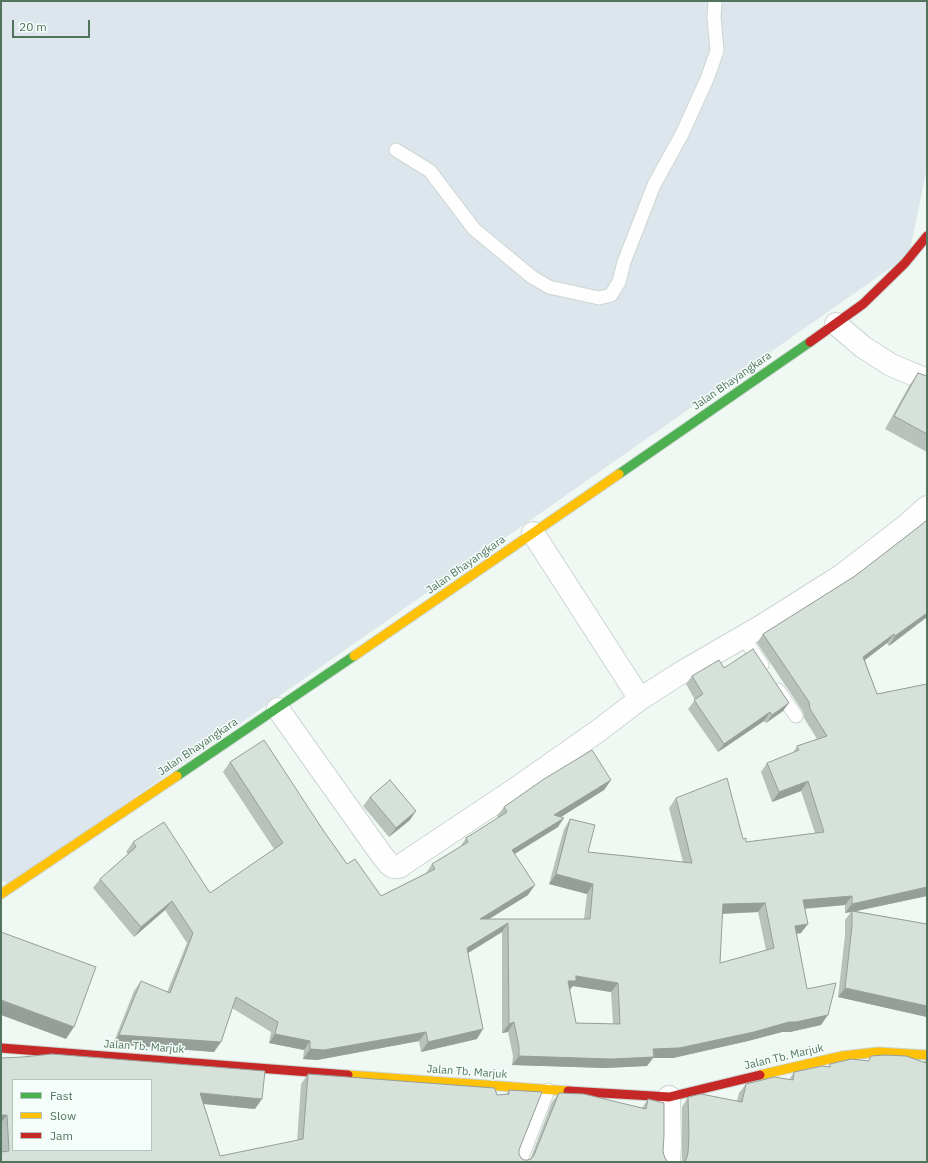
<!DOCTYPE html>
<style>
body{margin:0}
#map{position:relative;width:928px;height:1163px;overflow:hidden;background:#f0f8f4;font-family:"IBM Plex Sans",sans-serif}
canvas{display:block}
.frame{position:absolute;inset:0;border:2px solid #52745e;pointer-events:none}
.legend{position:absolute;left:12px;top:1079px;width:140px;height:72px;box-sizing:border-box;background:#f4fdfa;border:1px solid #b3c6bc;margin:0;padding:5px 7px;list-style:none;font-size:12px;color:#52745e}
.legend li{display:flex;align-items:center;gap:8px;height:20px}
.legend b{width:20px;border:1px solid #b3c6bc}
.scale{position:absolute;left:12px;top:20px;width:78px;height:18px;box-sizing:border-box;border:2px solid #52745e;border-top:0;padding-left:5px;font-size:12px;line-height:14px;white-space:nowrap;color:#52745e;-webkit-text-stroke:3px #f4fdfa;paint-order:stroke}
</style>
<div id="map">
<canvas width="928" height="1163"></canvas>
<div class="frame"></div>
<ul class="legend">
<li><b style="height:5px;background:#4caf50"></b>Fast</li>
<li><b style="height:5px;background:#ffc107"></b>Slow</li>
<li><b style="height:5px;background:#c62828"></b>Jam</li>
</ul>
<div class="scale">20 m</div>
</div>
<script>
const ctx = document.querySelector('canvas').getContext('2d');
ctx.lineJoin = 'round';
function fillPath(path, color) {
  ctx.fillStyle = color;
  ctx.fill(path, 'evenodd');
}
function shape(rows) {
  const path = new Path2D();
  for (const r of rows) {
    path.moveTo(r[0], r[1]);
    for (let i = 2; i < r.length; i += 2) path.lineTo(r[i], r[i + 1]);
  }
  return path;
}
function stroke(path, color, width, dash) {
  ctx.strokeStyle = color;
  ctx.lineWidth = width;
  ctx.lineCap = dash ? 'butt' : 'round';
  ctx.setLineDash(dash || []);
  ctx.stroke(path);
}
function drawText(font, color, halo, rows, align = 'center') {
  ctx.font = font + ' "IBM Plex Sans",sans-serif';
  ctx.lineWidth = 3;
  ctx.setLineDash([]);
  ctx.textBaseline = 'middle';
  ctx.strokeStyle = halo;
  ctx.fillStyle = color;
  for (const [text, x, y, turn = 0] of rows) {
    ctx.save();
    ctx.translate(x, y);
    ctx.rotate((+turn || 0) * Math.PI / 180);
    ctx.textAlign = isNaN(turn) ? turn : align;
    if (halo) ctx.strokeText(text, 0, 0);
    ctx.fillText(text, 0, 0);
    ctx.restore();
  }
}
fillPath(shape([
 [1,1,927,1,927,168,909,255,11,884,1,881]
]), '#dde6ed');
const lane = shape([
 [396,150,430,171,474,229,532,277,549,287,599,298,611,295,619,282,624,262,654,185,682,134,707,79,717,51,714,17,715,1],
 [743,637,762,665],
 [778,690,796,716],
 [520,1162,548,1090]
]);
const street = shape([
 [836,324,863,347,891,365,927,380],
 [640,699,679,674,760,627,841,576,907,525,927,507],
 [278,709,381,854,389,864,393,867,399,867,406,862,514,790,598,731,640,699,533,533],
 [669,1162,670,1145,669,1097]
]);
const fast = shape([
 [619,474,810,342],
 [177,776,354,656]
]);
const slow = shape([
 [354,656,619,474],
 [1,894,177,776],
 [348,1075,568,1091],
 [760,1075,842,1056,878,1052,927,1055]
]);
const jam = shape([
 [810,342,863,304,905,263,927,236],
 [1,1048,348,1075],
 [568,1091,669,1097,760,1075]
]);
stroke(lane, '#cdd6d1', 15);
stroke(street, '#cdd6d1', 24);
stroke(fast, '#cad5cf', 11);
stroke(slow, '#cad5cf', 11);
stroke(jam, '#cad5cf', 11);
stroke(lane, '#fdfefd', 13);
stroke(street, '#fdfefd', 22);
stroke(fast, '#4caf50', 9);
stroke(slow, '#ffc107', 9);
stroke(jam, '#c62828', 9);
fillPath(shape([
 [918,373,927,376,927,452,885,429,909,386],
 [927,520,927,617,889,646,887,643,865,660,877,694,927,684,927,896,855,911,927,924,927,1017,838,997,845,935,845,920,851,912,845,913,845,905,805,909,801,933,796,934,807,989,821,1025,790,1032,782,1032,748,1041,673,1058,653,1058,647,1066,605,1068,512,1065,513,1056,508,1032,502,1033,502,932,468,953,477,1039,421,1052,419,1041,317,1060,303,1059,304,1050,269,1043,271,1032,232,1008,214,1052,113,1044,134,991,141,981,167,992,187,943,165,910,134,937,93,888,100,879,128,854,126,852,133,842,210,893,274,849,223,772,230,762,323,830,347,864,381,896,426,873,432,864,460,847,466,838,498,818,497,816,504,807,611,780,604,790,561,817,558,827,515,854,528,895,488,919,584,919,587,894,549,884,564,829,570,819,588,852,683,862,669,808,676,798,743,839,746,842,815,833,801,791,772,802,761,772,767,763,793,753,797,746,817,739,804,718,803,712,757,643,763,634,855,576,921,525],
 [758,912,766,950,720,963,722,914],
 [573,986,611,992,613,1024,576,1023,570,990],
 [724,668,783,711,766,723,764,721,718,752,688,709,695,700,686,684,692,676],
 [370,797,410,820,389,837,363,806],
 [871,1056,924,1062,927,1058,927,1162,682,1162,682,1107,688,1097,737,1101,739,1093,746,1084,789,1080,794,1072,828,1067,830,1064,868,1061],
 [1,1058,255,1109,204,1104,220,1156,297,1141,301,1084,308,1074,497,1095,506,1095,509,1090,519,1150,519,1154,521,1158,524,1160,530,1160,552,1102,559,1093,642,1108,648,1099,665,1158,668,1162,1,1162]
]), '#b8c2bb');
fillPath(shape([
 [927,613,927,617,889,646,895,636],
 [894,634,887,643,857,666,863,657],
 [789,703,783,711,766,723,772,715],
 [770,712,764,721,718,752,724,744],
 [611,780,604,790,548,825,554,815],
 [808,781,801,791,772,802,779,792],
 [416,811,410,820,389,837,396,828],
 [564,818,558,827,506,859,512,850],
 [556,874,593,884,587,894,549,884],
 [535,885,528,895,473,929,480,919],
 [927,887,927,896,852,912,852,911,851,912,845,913,852,904],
 [852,896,845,905,797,909,803,900],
 [172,901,165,910,134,937,141,927],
 [765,903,758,912,716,914,723,904],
 [508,923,502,932,460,958,467,948],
 [808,924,801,933,788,935,795,926],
 [576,976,618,983,611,992,573,986,569,990,568,981],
 [845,988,927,1006,927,1017,838,997],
 [1,1000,74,1027,66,1039,1,1015],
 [828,1015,821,1025,790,1032,782,1032,748,1041,673,1058,653,1058,647,1066,605,1068,512,1065,519,1056,653,1049,789,1022],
 [514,1022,508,1032,502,1033,509,1024],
 [483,1029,477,1039,421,1052,428,1042],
 [426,1032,419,1041,317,1060,303,1059,310,1049],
 [275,1034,310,1041,304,1050,269,1043],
 [119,1035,221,1042,214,1052,113,1044],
 [200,1093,262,1099,255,1109,194,1103],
 [1,1115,7,1115,1,1123]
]), '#969e99');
const building = shape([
 [918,373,927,376,927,434,894,416,918,373],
 [927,520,927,613,895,636,894,634,863,657,877,694,927,684,927,887,852,904,852,896,803,900,808,924,795,926,807,989,836,983,828,1015,796,1022,789,1022,754,1032,679,1048,653,1049,654,1057,611,1059,519,1056,519,1047,514,1022,509,1024,508,923,467,948,483,1029,428,1042,426,1032,324,1050,310,1049,310,1041,275,1034,278,1022,236,997,221,1042,119,1035,141,981,170,993,193,933,172,901,141,927,100,879,136,847,133,842,164,822,210,893,283,843,230,762,264,740,323,830,347,864,355,859,381,896,435,869,432,864,468,842,466,838,507,812,504,807,544,779,592,750,611,780,554,815,564,818,512,850,535,885,480,919,590,919,593,884,556,874,570,819,595,825,588,852,692,863,676,798,727,778,743,839,746,838,746,842,824,832,808,781,779,792,767,763,799,750,797,746,827,736,810,709,809,702,763,634,855,576,921,525,927,520],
 [765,903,774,948,720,963,723,904,765,903],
 [576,976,618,983,620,1024,576,1023,568,981,576,981,576,976],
 [753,649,789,703,772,715,770,712,724,744,694,700,703,694,692,676,719,660,724,668,753,649],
 [390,780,416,811,396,828,370,797,390,780],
 [852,911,927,924,927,1006,845,988,852,926,852,911],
 [1,932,96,967,74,1027,1,1000,1,932],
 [52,1054,265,1071,262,1099,200,1093,220,1156,303,1139,308,1074,494,1088,495,1089,497,1095,509,1094,509,1090,542,1092,519,1150,519,1154,521,1158,524,1160,528,1160,531,1159,534,1155,559,1093,584,1094,646,1109,648,1099,664,1103,664,1135,663,1152,665,1158,668,1162,1,1162,1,1152,9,1151,7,1115,1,1115,1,1058,23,1057,52,1054],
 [13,1080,151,1080,151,1150,13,1150,13,1080],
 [885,1055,906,1056,926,1063,927,1058,927,1162,683,1162,686,1160,688,1153,689,1135,688,1097,701,1094,742,1102,746,1084,774,1077,793,1080,794,1072,822,1066,830,1067,830,1064,851,1059,869,1061,871,1056,885,1055]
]);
fillPath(building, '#d6e1da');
stroke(building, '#969e99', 1);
drawText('11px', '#52745e', '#f4fdfa', [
 ["Jalan Bhayangkara",732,381,-35],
 ["Jalan Bhayangkara",466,565,-35],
 ["Jalan Bhayangkara",198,747,-34],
 ["Jalan Tb. Marjuk",144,1047,4],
 ["Jalan Tb. Marjuk",784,1057,-13],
 ["Jalan Tb. Marjuk",467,1072,4]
]);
</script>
